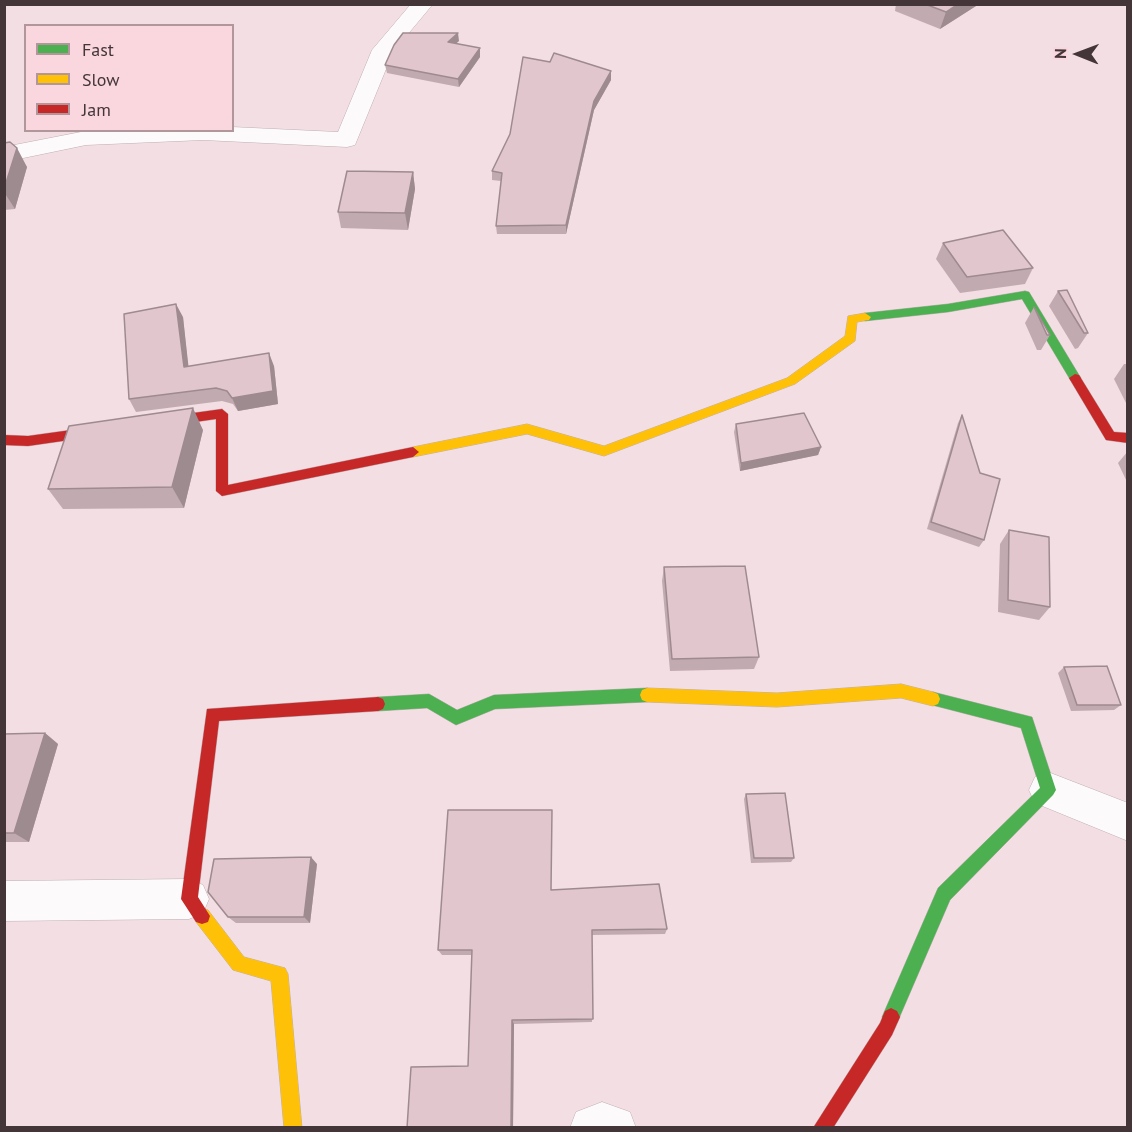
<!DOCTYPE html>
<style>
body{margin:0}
#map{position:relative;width:1132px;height:1132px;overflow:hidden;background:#f2dee3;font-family:"PT Sans",sans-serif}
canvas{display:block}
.frame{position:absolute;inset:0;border:6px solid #433538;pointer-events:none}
.legend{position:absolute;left:24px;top:24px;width:210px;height:108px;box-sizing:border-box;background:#fad6df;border:2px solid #b1969c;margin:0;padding:8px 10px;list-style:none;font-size:18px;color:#433538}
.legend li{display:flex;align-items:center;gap:12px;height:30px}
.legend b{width:30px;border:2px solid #b1969c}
.north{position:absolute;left:1048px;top:24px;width:60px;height:60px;-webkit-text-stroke:4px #fad6df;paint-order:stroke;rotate:271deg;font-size:16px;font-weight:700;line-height:24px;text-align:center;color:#433538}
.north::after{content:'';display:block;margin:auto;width:21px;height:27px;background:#433538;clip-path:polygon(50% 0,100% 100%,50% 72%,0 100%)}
</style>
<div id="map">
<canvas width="1132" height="1132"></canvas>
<div class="frame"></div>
<ul class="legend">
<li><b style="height:8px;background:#4caf50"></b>Fast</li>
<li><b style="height:8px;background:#ffc107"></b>Slow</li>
<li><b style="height:8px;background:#c62828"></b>Jam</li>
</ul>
<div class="north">N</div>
</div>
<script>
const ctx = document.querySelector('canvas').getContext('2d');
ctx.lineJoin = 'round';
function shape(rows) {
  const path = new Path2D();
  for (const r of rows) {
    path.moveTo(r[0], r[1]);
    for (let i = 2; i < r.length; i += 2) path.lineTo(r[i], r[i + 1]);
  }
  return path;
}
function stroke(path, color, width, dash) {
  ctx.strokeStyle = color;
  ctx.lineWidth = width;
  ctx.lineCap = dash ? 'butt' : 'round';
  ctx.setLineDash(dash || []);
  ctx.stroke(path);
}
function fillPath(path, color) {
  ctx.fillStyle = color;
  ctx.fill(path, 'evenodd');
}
const street = shape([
 [411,4,433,4,393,52,355,145,347,147,203,140,86,145,4,162,4,147,86,131,232,130,232,127,338,132,372,50,411,4],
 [1048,772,1128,803,1128,841,1035,803,1029,790,1035,777,1048,772],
 [189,879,203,885,209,899,203,913,189,919,4,921,4,881,189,879],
 [602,1102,630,1112,636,1128,570,1128,576,1112,602,1102]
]);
const fast = shape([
 [1025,291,1029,292,1079,375,1081,378,1079,381,1071,381,1022,299,948,312,865,321,859,317,865,313,948,304,1025,291],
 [647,688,652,690,654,695,652,700,647,702,495,709,456,725,427,708,378,711,373,709,371,704,373,699,378,697,429,694,457,710,494,695,647,688],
 [933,692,1032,717,1056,790,1053,795,950,900,897,1023,891,1026,885,1023,882,1017,938,888,1040,788,1021,728,928,704,926,699,928,694,933,692]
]);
const slow = shape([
 [865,313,871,317,869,320,857,322,855,341,795,384,604,456,527,434,413,457,407,452,413,447,527,424,604,446,787,378,845,336,848,316,865,313],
 [901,684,933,692,938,694,940,699,938,704,933,706,901,698,777,707,647,702,642,700,640,695,642,690,647,688,777,693,901,684],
 [202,908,208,910,244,957,285,968,288,974,302,1128,284,1128,271,981,233,970,196,922,194,916,196,910,202,908]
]);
const jam = shape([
 [1075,374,1079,375,1114,432,1128,433,1128,443,1106,440,1069,378,1075,374],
 [222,409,228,414,228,485,413,447,419,452,413,457,222,496,216,491,216,419,28,446,4,445,4,435,28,436,222,409],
 [378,697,383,699,385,704,383,709,378,711,219,721,198,897,210,916,208,922,202,924,196,922,181,899,207,709,378,697],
 [891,1008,897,1011,900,1017,892,1035,833,1128,813,1128,880,1023,885,1011,891,1008]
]);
stroke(street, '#beafb3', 1);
stroke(fast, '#beafb3', 1);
stroke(slow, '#beafb3', 1);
stroke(jam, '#beafb3', 1);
fillPath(street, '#fdfafb');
fillPath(fast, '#4caf50');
fillPath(slow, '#ffc107');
fillPath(jam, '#c62828');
fillPath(shape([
 [896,4,977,4,976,6,940,29,895,11],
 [459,41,456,43,480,57,459,87,387,73,385,65],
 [611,71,611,80,594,110,566,234,497,234,496,226,501,181,492,180,492,171],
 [4,143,27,167,15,209,4,210],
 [413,172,415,189,408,230,341,228,338,212],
 [943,243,1033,268,1025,284,960,293,936,259],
 [1058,291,1088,333,1078,348,1075,349,1049,306],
 [1034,307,1050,335,1041,350,1037,350,1025,323],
 [183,317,188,366,274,366,278,404,238,411,233,404,222,401,136,412,129,399],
 [1124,364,1128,364,1128,407,1114,379],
 [962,415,984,540,979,547,927,529,958,423],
 [736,424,821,447,818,455,740,471,734,432],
 [203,430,184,508,63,509,48,489],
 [1128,451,1128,484,1118,463],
 [1009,530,1050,607,1039,620,998,612,1000,544],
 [664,567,759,657,754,669,670,671,662,581],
 [1064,667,1121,705,1114,710,1071,711,1058,673],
 [45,733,58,744,29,842,4,842,4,734],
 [746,794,794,858,791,862,751,863,744,799],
 [317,864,310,923,236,923,228,917],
 [551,890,667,929,665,934,592,935,592,1022,514,1024,513,1128,407,1128,468,1066,472,955,442,955,438,950]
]), '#c2aab1');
fillPath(shape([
 [958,4,977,4,976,6,940,29,946,12],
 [458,33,459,41,449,50,448,42],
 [480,48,480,57,459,87,458,79],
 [611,71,611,80,594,110,566,234,566,225,594,101],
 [17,148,27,167,15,209,4,192,4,189],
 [413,172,415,189,408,230,405,213],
 [176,304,183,317,190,380,184,367],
 [269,353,274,366,278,404,238,411,232,398],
 [193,408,203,430,184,508,172,487],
 [821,447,818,455,740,471,741,463],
 [45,733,58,744,29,842,14,833],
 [311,857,317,864,310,923,304,917],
 [512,1020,514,1024,513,1128,511,1128]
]), '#9e8b90');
const building = shape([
 [925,4,958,4,946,12,925,4],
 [403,33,458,33,448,42,480,48,458,79,385,65,394,45,403,33],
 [554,53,611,71,594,101,566,225,496,226,502,173,492,171,510,134,523,57,550,62,554,53],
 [10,142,17,148,4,189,4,143,10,142],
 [347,171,413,172,405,213,338,212,347,171],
 [1003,230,1033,268,967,277,943,243,1003,230],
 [1067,290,1088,333,1084,333,1058,291,1067,290],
 [176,304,184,367,269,353,273,391,232,398,227,391,216,388,129,399,124,314,176,304],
 [1034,307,1050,335,1047,335,1034,307],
 [193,408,172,487,48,489,69,426,193,408],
 [804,413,821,447,741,463,736,424,804,413],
 [962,415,980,473,1000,479,984,540,931,522,962,415],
 [1009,530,1049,537,1050,607,1008,600,1009,530],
 [745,566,759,657,672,659,664,567,745,566],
 [1107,666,1121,705,1077,705,1064,667,1107,666],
 [45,733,14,833,4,833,4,734,45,733],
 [785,793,794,858,754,858,746,794,785,793],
 [448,810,552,810,551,890,659,884,667,929,592,930,593,1019,512,1020,511,1128,407,1128,411,1067,468,1066,472,950,438,950,448,810],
 [311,857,304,917,228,917,208,892,214,859,311,857]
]);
fillPath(building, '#e1c6ce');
stroke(building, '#9e8b90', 1.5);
</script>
